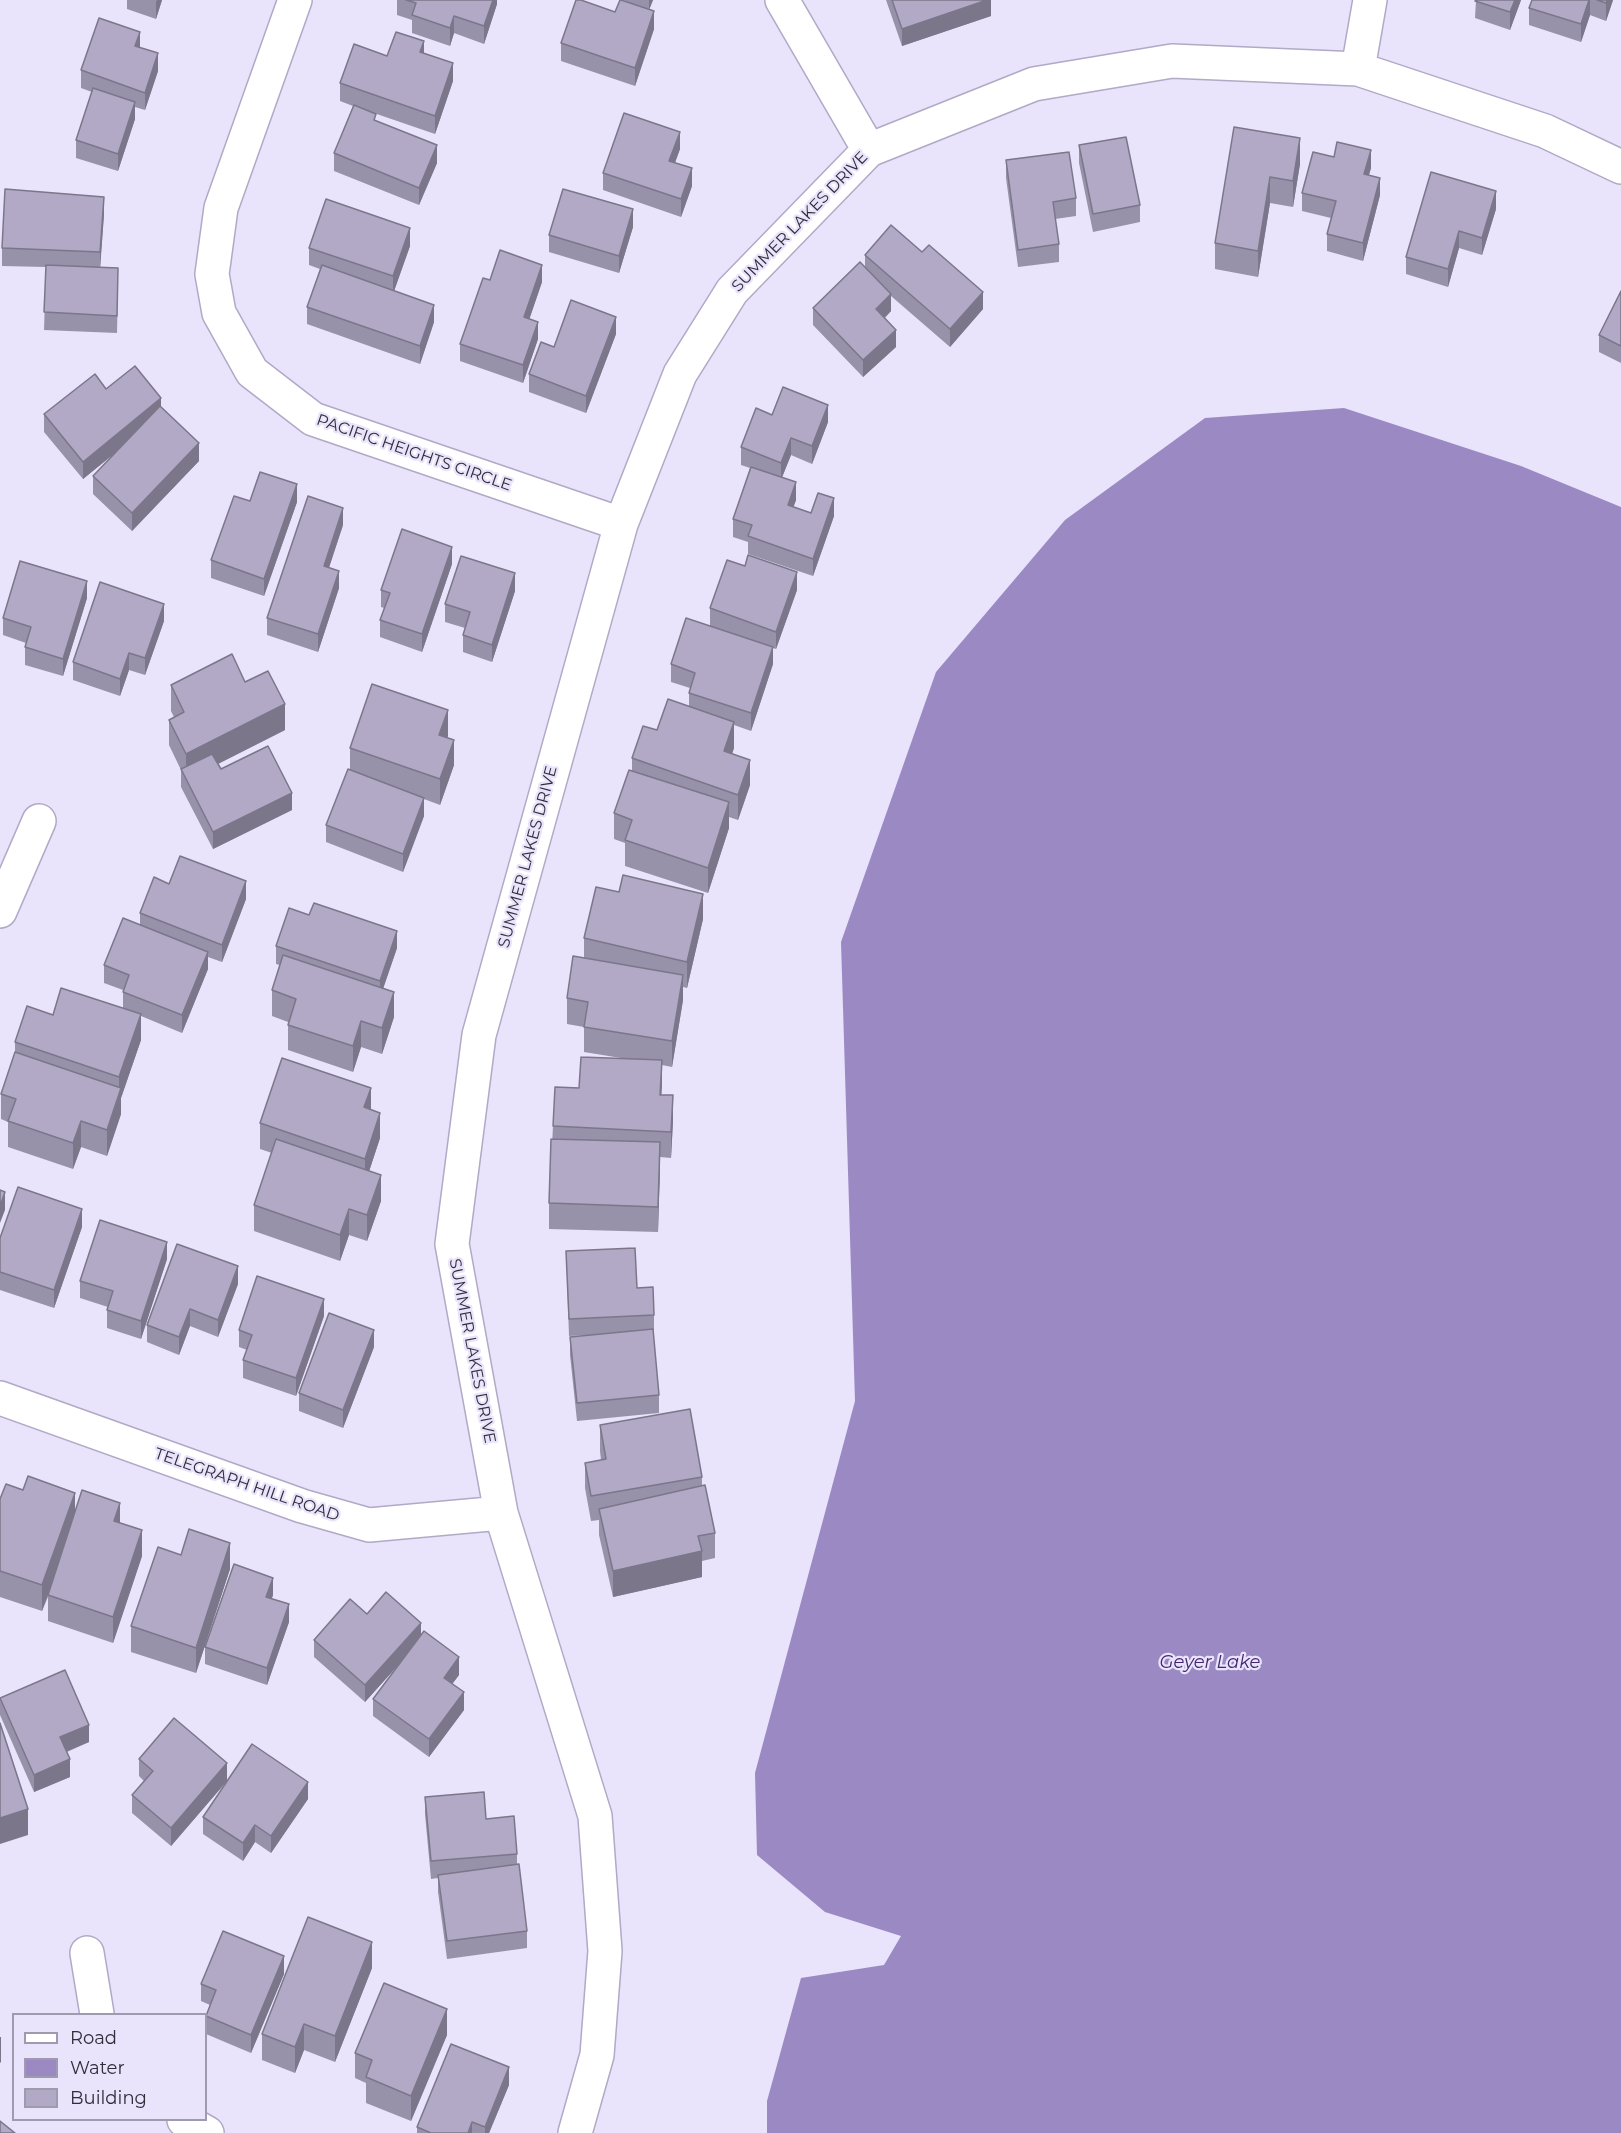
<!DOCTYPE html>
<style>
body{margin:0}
#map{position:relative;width:1621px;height:2133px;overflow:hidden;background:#e9e3fb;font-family:Montserrat,sans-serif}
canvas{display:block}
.legend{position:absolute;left:12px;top:2013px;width:195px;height:108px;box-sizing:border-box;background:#e9e3fb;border:2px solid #9f9aad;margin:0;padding:8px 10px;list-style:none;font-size:18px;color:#312d39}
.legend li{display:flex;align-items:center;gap:12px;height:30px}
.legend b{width:30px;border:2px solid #9f9aad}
</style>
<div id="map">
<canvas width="1621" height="2133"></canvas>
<ul class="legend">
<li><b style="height:8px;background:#fff"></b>Road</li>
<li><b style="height:16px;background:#9b89c4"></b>Water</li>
<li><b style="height:16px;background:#b1a9c6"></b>Building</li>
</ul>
</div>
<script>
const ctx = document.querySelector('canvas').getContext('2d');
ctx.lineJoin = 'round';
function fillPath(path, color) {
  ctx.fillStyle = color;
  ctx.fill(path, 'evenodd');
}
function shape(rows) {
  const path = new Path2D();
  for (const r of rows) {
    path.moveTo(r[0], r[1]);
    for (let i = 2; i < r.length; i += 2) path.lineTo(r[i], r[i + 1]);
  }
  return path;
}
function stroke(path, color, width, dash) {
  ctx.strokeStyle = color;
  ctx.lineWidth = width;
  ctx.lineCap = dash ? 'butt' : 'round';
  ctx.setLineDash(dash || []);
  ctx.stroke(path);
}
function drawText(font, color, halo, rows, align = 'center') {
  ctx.font = font + ' Montserrat,sans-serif';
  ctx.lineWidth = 4.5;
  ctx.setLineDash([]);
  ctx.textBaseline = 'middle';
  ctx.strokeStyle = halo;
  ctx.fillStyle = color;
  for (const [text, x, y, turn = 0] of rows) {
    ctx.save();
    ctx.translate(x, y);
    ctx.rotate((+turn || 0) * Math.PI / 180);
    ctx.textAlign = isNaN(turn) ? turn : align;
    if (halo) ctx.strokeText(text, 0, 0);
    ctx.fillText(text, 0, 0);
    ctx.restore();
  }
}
fillPath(shape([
 [1344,408,1521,466,1621,507,1621,2133,767,2133,767,2101,801,1978,884,1965,901,1936,825,1912,757,1855,755,1773,855,1401,841,942,936,672,1065,520,1205,418]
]), '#9b89c4');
const minor = shape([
 [295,0,221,208,212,274,219,313,252,372,313,419,621,524],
 [782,0,869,150],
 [1358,69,1370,0],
 [0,911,39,821],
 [0,1398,302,1506,369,1525,501,1513],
 [87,1953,97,2014],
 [184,2120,207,2133],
 [575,2133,597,2055,605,1951,595,1816,501,1513,452,1244,479,1035,621,524,680,374,732,291,869,150,1034,84,1172,61,1358,69,1545,131,1621,167]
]);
stroke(minor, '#b1a9c6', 36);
stroke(minor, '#fff', 33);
fillPath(shape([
 [127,0,162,0,156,19,127,9],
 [397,0,497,0,497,4,484,44,454,33,450,46,412,33,412,20,397,15],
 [623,0,653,0,649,10,654,29,635,86,561,61,561,43,615,12,637,6],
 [886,0,991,0,991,16,902,46],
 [1476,0,1521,0,1510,30,1475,18],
 [1532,0,1613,0,1606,21,1590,15,1581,42,1529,25,1529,8],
 [140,47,158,71,145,110,135,107,135,119,118,171,76,158,76,140,92,92,81,88,81,70],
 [424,53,453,81,435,134,368,111,376,121,437,163,419,205,334,171,334,153,353,106,340,101,340,83,387,56],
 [1234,127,1300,164,1293,207,1270,203,1258,277,1215,269,1215,243],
 [1079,145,1140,205,1140,222,1093,232,1079,163],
 [680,149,675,163,692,186,681,217,603,190,603,173],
 [1006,160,1076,198,1076,216,1055,219,1059,244,1059,262,1018,267,1006,178],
 [1371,168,1369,175,1380,195,1363,261,1327,251,1327,234,1331,218,1302,211,1302,193],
 [1496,209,1482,255,1459,248,1448,287,1406,274,1406,257],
 [104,214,100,267,118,285,117,333,44,330,46,267,2,266,2,248],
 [633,227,619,273,549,252,549,235],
 [410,246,394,291,434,322,420,364,307,324,307,307,320,269,309,265,309,248],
 [865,255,983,309,950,347,891,296,891,311,885,318,896,347,863,377,813,325,813,308,865,266],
 [490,280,542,282,529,319,538,339,523,383,460,361,460,344],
 [1621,291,1621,363,1599,352,1599,335],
 [616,334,586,413,529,392,529,374],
 [106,389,161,407,199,461,132,531,93,494,93,476,117,451,83,479,44,432,44,414],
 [772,415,828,422,812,464,791,455,782,477,796,500,793,507,811,513,834,516,813,576,748,554,748,542,733,537,733,519,750,468,741,465,741,447],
 [250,501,297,502,264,596,211,578,211,560],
 [343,525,329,567,339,588,318,652,267,635,267,618],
 [452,564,422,652,380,637,380,620,384,608,381,607,381,590],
 [797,590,776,649,773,648,773,664,751,731,734,725,734,748,732,754,750,785,738,820,729,817,729,828,708,893,625,866,625,843,614,839,614,813,632,771,632,758,657,730,689,707,689,693,690,688,671,682,671,664,710,626,710,608],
 [515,591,492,662,463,652,463,635,465,628,445,622,445,604],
 [87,598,63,676,25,665,25,647,26,643,3,635,3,618],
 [164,621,145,675,129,670,120,696,73,680,73,662],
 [245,682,285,730,218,764,221,769,292,810,213,849,181,787,181,770,169,745,169,720,174,717,171,711,171,685],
 [448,736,447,737,454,765,440,805,424,799,424,816,403,872,326,842,326,825,350,770,350,748],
 [169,884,246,899,222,962,208,957,208,969,182,1033,141,1016,141,1040,121,1098,121,1114,107,1156,81,1147,73,1169,8,1147,8,1122,1,1119,1,1094,15,1053,15,1042,53,1015,123,1008,123,990,104,983,104,965,140,924,140,913],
 [703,919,687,988,683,987,683,1000,672,1067,662,1065,661,1095,673,1121,671,1158,660,1157,658,1232,549,1229,549,1203,553,1126,579,1088,621,1058,584,1052,584,1027,567,1024,567,998,584,958,584,938],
 [276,946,397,948,383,988,394,1017,382,1054,361,1047,353,1072,288,1050,288,1022,272,1016,272,990,280,965,276,964],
 [371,1109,380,1138,369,1171,381,1201,367,1241,349,1235,340,1261,254,1231,254,1205,272,1153,260,1149,260,1123],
 [82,1227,54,1308,0,1290,0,1238],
 [566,1251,637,1288,654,1315,654,1332,653,1332,659,1395,659,1413,577,1421,570,1355,570,1337,590,1335,569,1336],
 [167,1259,141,1339,107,1328,107,1310,108,1307,80,1298,80,1281],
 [238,1284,218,1337,190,1326,179,1355,147,1342,147,1325],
 [324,1316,296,1396,243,1378,243,1360,247,1350,239,1347,239,1330],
 [374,1347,343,1428,299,1411,299,1393],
 [600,1425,702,1477,702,1486,715,1533,715,1558,702,1561,702,1577,613,1597,599,1535,599,1520,591,1521,585,1488,585,1463,601,1460,600,1451],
 [0,1499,75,1512,120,1523,142,1556,113,1643,48,1621,48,1597,42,1611,0,1597],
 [230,1569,196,1673,131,1652,131,1626],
 [273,1595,272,1598,289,1622,267,1685,205,1664,205,1647],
 [367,1614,421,1635,459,1675,452,1684,464,1710,429,1757,373,1716,373,1699,398,1665,365,1702,314,1657,314,1640],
 [0,1698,89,1742,67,1752,70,1777,34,1792,0,1715],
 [139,1759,227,1781,171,1846,132,1813,132,1795,144,1781,139,1776],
 [425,1797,486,1819,517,1854,517,1865,527,1931,527,1948,447,1959,438,1892,438,1878,431,1879,425,1814],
 [308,1799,271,1853,255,1842,243,1861,203,1834,203,1817],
 [372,1968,335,2062,304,2050,295,2073,262,2060,262,2034],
 [284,1974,251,2053,206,2034,206,2016,210,2005,201,2001,201,1984],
 [447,2035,411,2121,366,2103,366,2083,355,2078,355,2053],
 [509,2085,489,2133,417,2133,417,2127]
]), '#9891aa');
fillPath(shape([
 [157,0,162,0,156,19,156,2],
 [493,0,497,0,497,4,484,44,484,26],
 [649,0,653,0,649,10],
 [987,0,991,0,991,16,902,46,902,29],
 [1515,0,1521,0,1510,30,1510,12],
 [1589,0,1590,0,1590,15,1581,42,1581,24],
 [1607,0,1613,0,1606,21,1606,3],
 [654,11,654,29,635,86,635,68],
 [454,16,454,33,450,46,450,28],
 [140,32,140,49,135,46],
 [424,41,424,59,420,52],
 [158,53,158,71,145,110,145,93],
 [453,63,453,81,435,134,435,116],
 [135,102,135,119,118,171,118,154],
 [680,132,680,149,669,178,669,161],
 [1300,138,1300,164,1293,207,1293,181],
 [437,145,437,163,419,205,419,188],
 [1371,150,1371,168,1364,191,1364,174],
 [692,168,692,186,681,217,681,199],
 [1270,177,1270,203,1258,277,1258,251],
 [1380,178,1380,195,1363,261,1363,243],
 [1496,191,1496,209,1482,255,1482,238],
 [104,197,104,214,100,270,100,252],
 [633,209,633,227,619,273,619,256],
 [410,228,410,246,393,294,393,276],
 [1459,231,1459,248,1448,287,1448,269],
 [542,265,542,282,524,335,524,317],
 [983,292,983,309,950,347,950,329],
 [891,294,891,311,876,326,876,309],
 [434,305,434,322,420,364,420,346],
 [616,317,616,334,586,413,586,396],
 [538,322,538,339,523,383,523,365],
 [896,330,896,347,863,377,863,360],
 [161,398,161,416,83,479,83,462],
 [828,405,828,422,812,464,812,446],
 [791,438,791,455,781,480,781,463],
 [199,443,199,461,132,531,132,513],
 [796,482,796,500,788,523,788,505],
 [297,484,297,502,264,596,264,579],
 [834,498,834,516,813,576,813,559],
 [343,508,343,525,324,583,324,566],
 [452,547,452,564,422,652,422,634],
 [339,571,339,588,318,652,318,634],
 [797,572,797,590,776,649,776,632],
 [515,573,515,591,492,662,492,645],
 [87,581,87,598,63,676,63,659],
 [164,604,164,621,145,675,145,658],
 [773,647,773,664,751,731,751,713],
 [129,653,129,670,120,696,120,679],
 [285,704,285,730,186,780,186,754],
 [448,710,448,736,439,760,439,735],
 [734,722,734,748,724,777,724,751],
 [454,740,454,765,440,805,440,779],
 [750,760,750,785,738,820,738,795],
 [292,793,292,810,213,849,213,832],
 [424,798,424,816,403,872,403,854],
 [729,802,729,828,708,893,708,868],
 [246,881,246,899,222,962,222,945],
 [703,894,703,919,687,988,687,962],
 [397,931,397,948,380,998,380,981],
 [208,952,208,969,182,1033,182,1015],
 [683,975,683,1000,672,1067,672,1041],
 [394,992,394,1017,382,1054,382,1028],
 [141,1014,141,1040,121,1098,121,1114,107,1156,107,1130,119,1093,119,1077],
 [361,1021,361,1047,353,1072,353,1046],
 [662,1060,662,1086,660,1120,660,1095],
 [371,1088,371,1114,364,1107],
 [673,1095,673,1121,671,1158,671,1132],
 [380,1113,380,1138,365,1184,365,1159],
 [81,1121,81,1147,73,1169,73,1143],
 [660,1142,660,1168,658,1232,658,1207],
 [381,1175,381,1201,367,1241,367,1215],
 [5,1192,5,1210,0,1223,0,1206],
 [82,1209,82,1227,54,1308,54,1290],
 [349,1209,349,1235,340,1261,340,1235],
 [167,1242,167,1259,141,1339,141,1321],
 [238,1266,238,1284,218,1337,218,1320],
 [324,1299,324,1316,296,1396,296,1378],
 [190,1309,190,1326,179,1355,179,1337],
 [374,1330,374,1347,343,1428,343,1410],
 [75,1493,75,1519,42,1611,42,1585],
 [120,1503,120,1529,114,1521],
 [142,1530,142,1556,113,1643,113,1617],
 [230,1543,230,1569,196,1673,196,1648],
 [702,1551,702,1577,613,1597,613,1571],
 [273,1578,273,1595,266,1614,266,1597],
 [289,1604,289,1622,267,1685,267,1668],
 [421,1623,421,1640,365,1702,365,1685],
 [459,1657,459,1675,444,1695,444,1678],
 [464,1692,464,1710,429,1757,429,1739],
 [89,1725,89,1742,60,1754,60,1737],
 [70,1759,70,1777,34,1792,34,1775],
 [227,1763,227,1781,171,1846,171,1828],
 [308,1782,308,1799,271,1853,271,1836],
 [28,1809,28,1835,0,1844,0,1818],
 [255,1825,255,1842,243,1861,243,1843],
 [372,1942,372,1968,335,2062,335,2036],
 [284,1956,284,1974,251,2053,251,2035],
 [447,2009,447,2035,411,2121,411,2096],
 [304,2024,304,2050,295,2073,295,2047],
 [0,2037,1,2037,1,2062,0,2063],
 [509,2067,509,2085,489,2133,485,2133,485,2127],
 [472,2122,472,2133,468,2133]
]), '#7c768b');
const building = shape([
 [406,0,493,0,484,26,454,16,450,28,412,15,416,3,406,0],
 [576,0,581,0,615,12,620,0,621,0,654,11,635,68,561,43,576,0],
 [892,0,987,0,902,29,892,0],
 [1476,0,1515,0,1510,12,1475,1,1476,0],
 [1532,0,1589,0,1581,24,1529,8,1532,0],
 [1597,0,1607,0,1606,3,1597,0],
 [99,18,140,32,135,46,158,53,145,93,81,70,99,18],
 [396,32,424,41,420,52,453,63,435,116,340,83,354,44,387,56,396,32],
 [93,88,135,102,118,154,76,140,93,88],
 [354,105,376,114,374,120,437,145,419,188,334,153,354,105],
 [624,113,680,132,669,161,692,168,681,199,603,173,624,113],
 [1234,127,1300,138,1293,181,1270,177,1258,251,1215,243,1234,127],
 [1126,137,1140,205,1093,214,1079,145,1126,137],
 [1337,142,1371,150,1364,174,1380,178,1363,243,1327,234,1336,201,1302,193,1313,152,1334,157,1337,142],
 [1069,152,1076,198,1053,202,1059,244,1018,250,1006,160,1069,152],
 [1431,172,1496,191,1482,238,1459,231,1448,269,1406,257,1431,172],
 [5,189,104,197,100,252,2,248,5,189],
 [563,189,633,209,619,256,549,235,563,189],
 [326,199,410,228,393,276,309,248,326,199],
 [891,225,922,252,929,245,983,292,950,329,865,255,891,225],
 [500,250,542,265,524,317,538,322,523,365,460,344,483,278,490,280,500,250],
 [860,262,891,294,876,309,896,330,863,360,813,308,860,262],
 [46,265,118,268,117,316,44,312,46,265],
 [322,265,434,305,420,346,307,307,322,265],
 [1621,291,1621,346,1599,335,1621,291],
 [571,300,616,317,586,396,529,374,541,342,554,347,571,300],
 [135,366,161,398,83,462,44,414,95,374,106,389,135,366],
 [783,387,828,405,812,446,791,438,781,463,741,447,756,408,772,415,783,387],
 [160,406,199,443,132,513,93,476,160,406],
 [751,467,796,482,788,505,811,513,818,493,834,498,813,559,748,536,752,525,733,519,751,467],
 [260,472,297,484,264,579,211,560,234,496,250,501,260,472],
 [308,496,343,508,324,566,339,571,318,634,267,618,308,496],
 [402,529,452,547,422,634,380,620,390,593,381,590,402,529],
 [748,555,797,572,776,632,710,608,727,560,745,566,748,555],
 [461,556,515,573,492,645,463,635,470,612,445,604,461,556],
 [20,561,87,581,63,659,25,647,31,627,3,618,20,561],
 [100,582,164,604,145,658,129,653,120,679,73,662,100,582],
 [686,618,773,647,751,713,689,693,695,673,671,664,686,618],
 [232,654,245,682,268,671,285,704,186,754,169,720,184,712,171,685,232,654],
 [372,684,448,710,439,735,454,740,440,779,350,748,372,684],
 [668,699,734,722,724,751,750,760,738,795,632,758,643,726,657,730,668,699],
 [268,746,292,793,213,832,181,769,212,754,221,769,268,746],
 [348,769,424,798,403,854,326,825,348,769],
 [629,770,729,802,708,868,625,840,632,820,614,813,629,770],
 [180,856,246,881,222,945,140,913,154,877,169,884,180,856],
 [623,875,703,894,687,962,584,938,596,887,619,892,623,875],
 [314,903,397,931,380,981,276,946,289,908,309,915,314,903],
 [123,918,208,952,182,1015,123,992,129,975,104,965,123,918],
 [283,955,394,992,382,1028,361,1021,353,1046,288,1025,296,999,272,990,283,955],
 [573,956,683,975,672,1041,584,1027,588,1002,567,998,573,956],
 [61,988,141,1014,119,1077,15,1042,27,1006,53,1015,61,988],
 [15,1052,121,1088,107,1130,81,1121,73,1143,8,1121,16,1099,1,1094,15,1052],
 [581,1057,662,1060,660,1095,673,1095,671,1132,553,1126,555,1087,579,1088,581,1057],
 [282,1058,371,1088,364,1107,380,1113,365,1159,260,1123,282,1058],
 [276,1139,381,1175,367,1215,349,1209,340,1235,254,1205,276,1139],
 [551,1139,660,1142,658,1207,549,1203,551,1139],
 [18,1187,82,1209,54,1290,0,1272,0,1238,18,1187],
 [0,1190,5,1192,0,1206,0,1190],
 [100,1220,167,1242,141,1321,107,1310,113,1291,80,1281,100,1220],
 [177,1244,238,1266,218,1320,190,1309,179,1337,147,1325,177,1244],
 [635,1248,637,1288,653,1287,654,1315,569,1319,566,1251,635,1248],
 [257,1276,324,1299,296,1378,243,1360,252,1335,239,1330,257,1276],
 [329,1313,374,1330,343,1410,299,1393,329,1313],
 [653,1329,659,1395,577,1403,570,1337,653,1329],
 [690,1409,702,1477,591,1496,585,1463,606,1459,600,1425,690,1409],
 [28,1476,75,1493,42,1585,0,1571,0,1499,6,1484,23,1490,28,1476],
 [705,1485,715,1533,698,1536,702,1551,613,1571,599,1509,705,1485],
 [82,1490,120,1503,114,1521,142,1530,113,1617,48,1595,82,1490],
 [189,1529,230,1543,196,1648,131,1626,158,1547,181,1555,189,1529],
 [234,1564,273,1578,266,1597,289,1604,267,1668,205,1647,234,1564],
 [386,1592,421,1623,365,1685,314,1640,350,1599,367,1614,386,1592],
 [424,1631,459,1657,444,1678,464,1692,429,1739,373,1699,424,1631],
 [65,1670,89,1725,60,1737,70,1759,34,1775,0,1698,65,1670],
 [174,1718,227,1763,171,1828,132,1795,153,1771,139,1759,174,1718],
 [0,1723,28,1809,0,1818,0,1723],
 [252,1744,308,1782,271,1836,255,1825,243,1843,203,1817,252,1744],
 [484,1792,486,1819,514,1816,517,1854,431,1861,425,1797,484,1792],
 [519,1864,527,1931,447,1941,438,1875,519,1864],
 [308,1917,372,1942,335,2036,304,2024,295,2047,262,2034,308,1917],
 [223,1931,284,1956,251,2035,206,2016,216,1990,201,1984,223,1931],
 [384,1983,447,2009,411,2096,366,2077,372,2060,355,2053,384,1983],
 [451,2044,509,2067,485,2127,472,2122,468,2133,431,2133,417,2127,451,2044],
 [0,2121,15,2133,0,2133,0,2121]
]);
fillPath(building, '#b1a9c6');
stroke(building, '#7c768b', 1.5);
drawText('16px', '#312d39', '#e9e3fb', [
 ["SUMMER LAKES DRIVE",800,222,-46],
 ["PACIFIC HEIGHTS CIRCLE",414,453,19],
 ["SUMMER LAKES DRIVE",528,857,-75],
 ["SUMMER LAKES DRIVE",472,1351,79],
 ["TELEGRAPH HILL ROAD",247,1485,19]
]);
drawText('italic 18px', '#42256c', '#e9e3fb', [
 ["Geyer Lake",1210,1663]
]);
</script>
